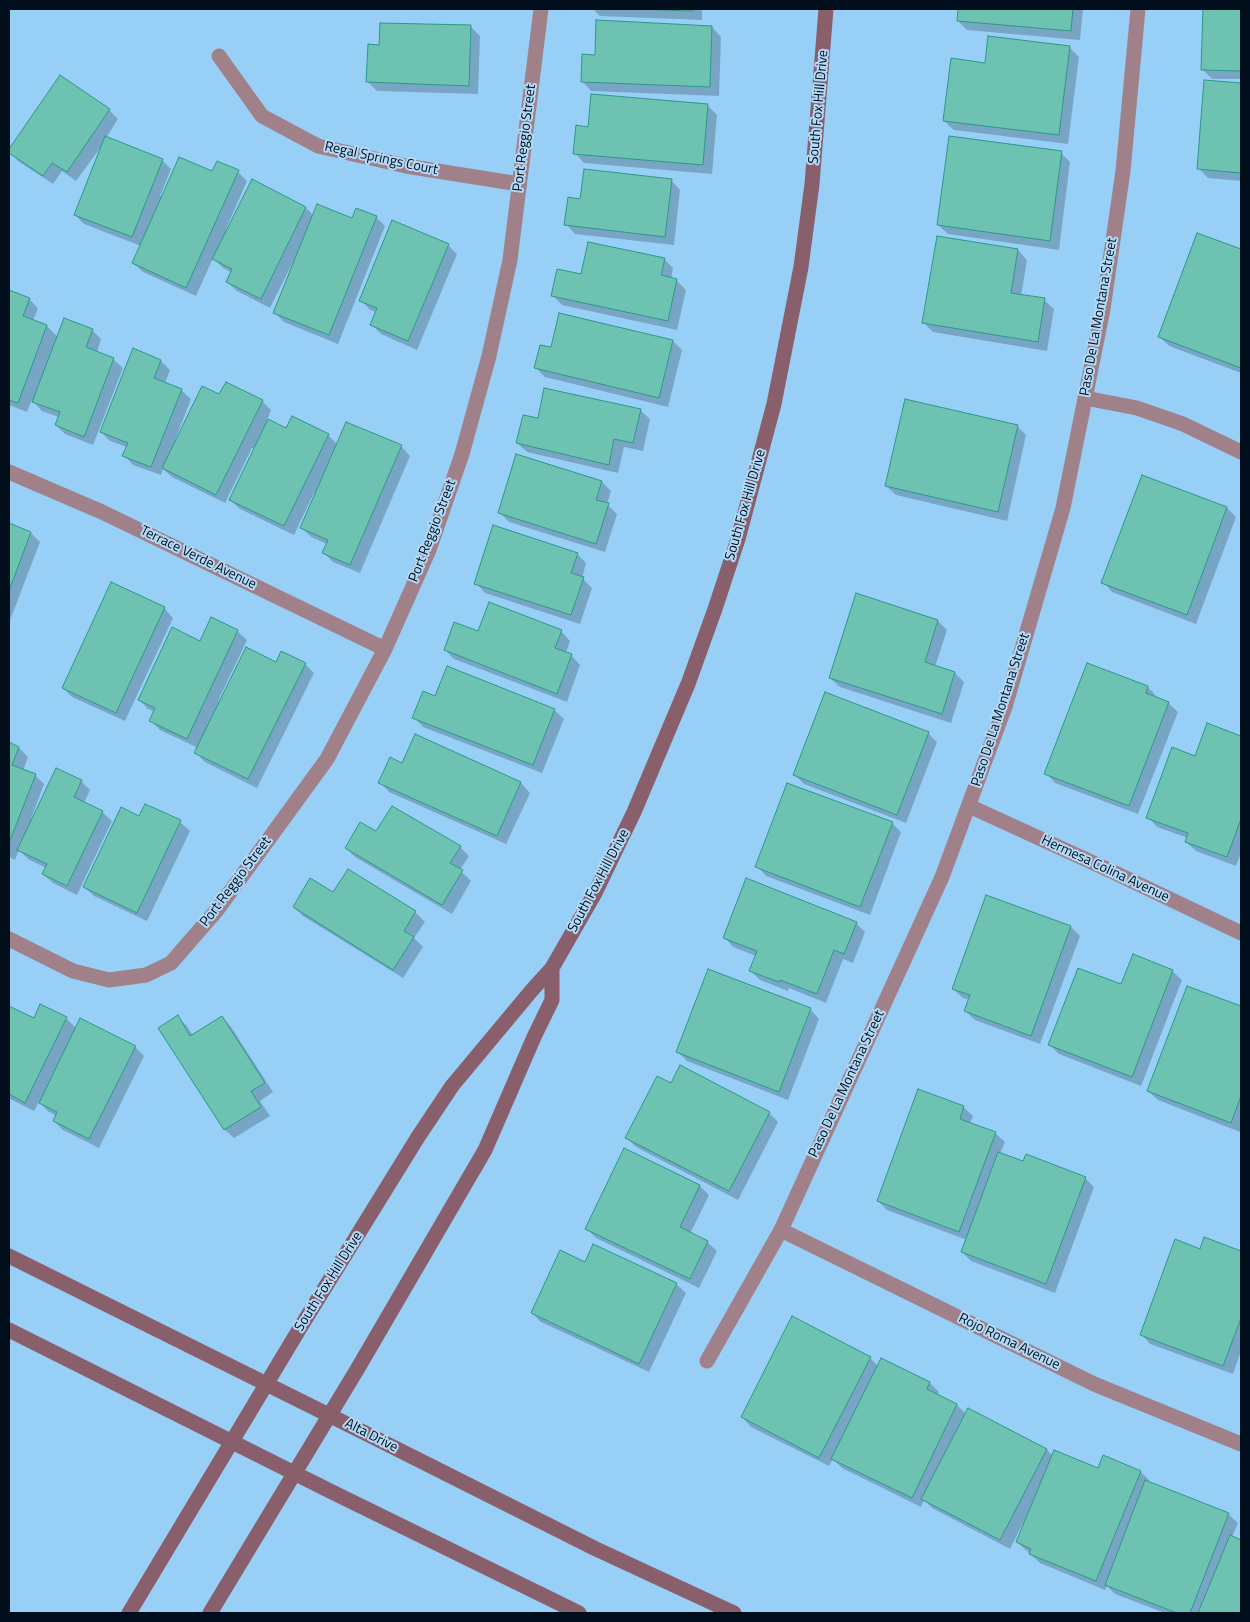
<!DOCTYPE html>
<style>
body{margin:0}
#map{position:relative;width:1250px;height:1622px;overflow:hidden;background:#98cff7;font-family:"Titillium Web",sans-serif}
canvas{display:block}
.frame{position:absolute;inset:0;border:10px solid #000d1a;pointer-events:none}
</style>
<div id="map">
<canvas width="1250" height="1622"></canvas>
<div class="frame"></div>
</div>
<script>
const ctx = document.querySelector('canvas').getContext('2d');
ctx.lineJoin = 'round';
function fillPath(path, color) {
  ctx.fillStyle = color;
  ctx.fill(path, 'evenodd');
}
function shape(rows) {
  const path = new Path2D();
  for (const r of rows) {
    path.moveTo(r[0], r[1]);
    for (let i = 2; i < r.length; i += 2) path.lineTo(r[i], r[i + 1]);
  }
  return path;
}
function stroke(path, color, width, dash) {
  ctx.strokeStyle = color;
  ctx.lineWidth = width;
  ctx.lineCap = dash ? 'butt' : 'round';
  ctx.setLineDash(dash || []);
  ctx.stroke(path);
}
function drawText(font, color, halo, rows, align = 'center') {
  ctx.font = font + ' "Titillium Web",sans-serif';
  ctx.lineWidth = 4;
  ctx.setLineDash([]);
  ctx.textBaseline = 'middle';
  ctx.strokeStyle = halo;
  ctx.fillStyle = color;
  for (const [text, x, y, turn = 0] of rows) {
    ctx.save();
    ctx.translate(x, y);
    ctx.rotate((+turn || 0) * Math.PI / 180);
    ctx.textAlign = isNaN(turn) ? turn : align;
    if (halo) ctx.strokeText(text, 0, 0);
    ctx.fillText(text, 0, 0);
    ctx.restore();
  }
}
fillPath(shape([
 [593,9,702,9,702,20,600,16],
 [959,9,1083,9,1080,40,967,30,958,21],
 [1204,9,1241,9,1241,79,1212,79,1202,69],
 [470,26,480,36,478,94,377,91,368,82,381,46],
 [712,27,721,37,719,96,591,91,582,81,596,56],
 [1069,47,1079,57,1068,144,954,130,944,121,986,64],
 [60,77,109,110,118,119,106,138,162,160,171,169,160,196,163,197,213,173,238,172,247,181,226,229,228,230,306,208,314,216,353,219,376,217,385,226,338,344,284,322,275,313,295,261,294,260,270,308,237,291,227,282,232,273,223,268,213,258,196,296,143,272,133,263,141,246,84,224,75,215,103,144,76,181,62,171,53,184,18,161,9,151],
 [1205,81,1241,84,1241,181,1208,178,1198,168],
 [708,106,717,115,712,174,584,163,575,153,590,128],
 [1061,153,1070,162,1059,250,948,234,938,225],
 [671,180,680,190,674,245,575,234,566,224],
 [1198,234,1241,250,1241,373,1169,346,1160,337],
 [938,237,1018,250,1027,260,1021,296,1044,300,1054,309,1047,351,933,332,924,323],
 [448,245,457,254,417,350,381,334,372,325,377,312,370,310,361,300],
 [664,259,673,268,671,279,676,280,686,290,677,330,562,305,553,296,582,276],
 [9,291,29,299,38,308,33,321,47,326,58,337,92,330,101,339,97,352,113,359,123,368,93,445,65,434,56,425,59,417,42,411,32,400,27,412,9,405],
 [673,341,682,350,668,407,545,377,536,368,552,349],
 [161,361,170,370,165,383,181,390,191,399,174,443,175,443,220,396,262,401,271,410,267,420,287,429,328,435,337,444,401,446,410,456,360,573,333,562,323,552,327,544,311,537,302,528,316,494,314,493,294,535,240,509,230,500,255,449,252,448,225,503,172,477,163,469,161,475,133,465,124,455,127,447,110,441,101,432],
 [640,410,650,419,643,451,624,447,618,473,527,452,517,443,538,419],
 [1017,426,1026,435,1007,521,896,495,886,486],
 [1143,477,1227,508,1236,517,1196,624,1112,592,1103,582],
 [602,482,611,491,607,504,617,514,605,552,509,522,500,513],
 [9,524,31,533,40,542,9,623],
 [577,554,586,563,582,578,592,588,580,624,485,593,476,583],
 [164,608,173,618,125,721,72,697,63,688],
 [938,621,947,630,935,667,955,673,964,682,951,723,840,687,830,678],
 [237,631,247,640,218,701,220,702,277,664,305,664,314,673,257,788,205,762,195,752,198,748,160,730,151,721,155,712,148,709,139,700,200,642],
 [561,631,570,641,566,653,571,655,580,665,567,702,454,659,445,650,478,632],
 [1088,664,1148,687,1157,697,1156,698,1168,703,1178,712,1138,814,1055,783,1046,773],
 [436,698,554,710,564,719,542,773,423,727,414,717],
 [1207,724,1241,737,1241,853,1236,866,1196,851,1186,842,1188,838,1157,827,1148,817,1196,757],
 [928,733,937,742,906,823,804,784,795,775],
 [416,735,521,783,530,793,506,844,389,792,380,782,403,764],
 [9,744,19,748,28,757,23,771,35,775,44,784,31,819,33,820,81,781,90,790,84,803,102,812,112,821,77,895,53,883,43,874,46,868,28,859,19,850,15,860,9,857],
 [146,805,180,822,190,831,147,921,94,896,84,887,140,818],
 [892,823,901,832,870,915,766,876,757,866],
 [377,833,460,847,469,856,460,870,471,881,452,914,355,857,346,848],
 [348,871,415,912,425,922,414,938,423,947,403,978,303,916,294,907,333,894],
 [987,896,1071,927,1080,936,1040,1044,975,1020,965,1011,970,1000,963,998,953,989],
 [856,923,865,932,853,963,843,959,826,1003,789,988,788,991,760,980,750,970,756,956,733,947,724,937],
 [1172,971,1182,980,1141,1086,1059,1054,1050,1045,1122,985],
 [1188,987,1241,1007,1240,1132,1158,1100,1148,1091],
 [9,1008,34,1020,66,1018,77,1029,135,1047,144,1056,99,1148,63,1130,54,1121,57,1116,49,1112,39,1102,34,1111,10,1099,9,1101],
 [810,1009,819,1019,788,1100,687,1061,678,1052],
 [177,1016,187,1026,193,1036,222,1017,231,1027,273,1092,260,1101,270,1116,234,1138,224,1129],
 [672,1085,769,1113,778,1122,738,1200,636,1147,627,1138],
 [963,1107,973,1116,970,1124,995,1133,1005,1142,1000,1154,1024,1163,1085,1178,1094,1187,1055,1293,971,1261,962,1252,967,1240,887,1210,878,1201],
 [700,1186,709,1195,690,1234,707,1242,717,1251,699,1288,596,1238,586,1228],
 [1205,1239,1241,1253,1241,1351,1233,1374,1150,1344,1141,1334,1201,1250],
 [585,1264,676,1284,686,1293,649,1372,541,1322,532,1313],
 [870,1358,878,1366,930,1383,939,1392,937,1395,957,1405,966,1414,969,1410,1047,1450,1053,1456,1099,1469,1141,1472,1150,1481,1149,1483,1228,1514,1238,1523,1232,1537,1241,1541,1241,1613,1165,1613,1115,1594,1107,1586,1105,1590,1040,1563,1017,1542,1025,1524,1023,1523,1010,1549,932,1508,924,1500,921,1507,842,1468,833,1459,829,1466,751,1427,742,1417]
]), '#0003');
const building = shape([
 [633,9,693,9,693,11,633,9],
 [958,9,1073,9,1071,31,957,21,958,9],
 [1203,9,1241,9,1241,71,1201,70,1203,9],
 [596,20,712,26,710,87,581,82,582,54,595,55,596,20],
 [380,23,471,25,469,86,366,82,368,44,379,45,380,23],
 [988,36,1070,46,1059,135,943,121,951,58,985,63,988,36],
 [60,75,110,109,67,172,52,163,43,176,9,153,9,149,60,75],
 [1204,80,1241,83,1241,173,1197,169,1204,80],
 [591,94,708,104,703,165,573,154,576,125,588,127,591,94],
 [105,136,163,159,132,237,74,215,105,136],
 [949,136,1062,151,1050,241,937,225,949,136],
 [179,157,212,171,217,161,239,170,186,288,132,263,179,157],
 [584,169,672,179,665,237,564,225,568,197,580,199,584,169],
 [252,179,306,207,261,299,226,282,232,269,212,259,252,179],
 [317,204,352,218,356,208,377,216,329,335,273,313,317,204],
 [392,220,449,244,408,341,370,325,377,308,359,301,392,220],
 [1197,233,1241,249,1241,368,1158,337,1197,233],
 [937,236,1018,249,1011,293,1045,298,1038,342,922,323,937,236],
 [588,242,665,258,661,275,677,279,668,321,551,296,557,269,581,274,588,242],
 [9,290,30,298,23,316,47,325,18,403,9,400,9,290],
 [559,313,673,340,659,398,534,368,540,345,551,347,559,313],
 [64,318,93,329,86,347,114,358,84,437,55,425,60,412,32,402,64,318],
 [133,348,161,360,154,378,182,389,151,467,122,456,128,443,100,432,133,348],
 [226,382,263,400,216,495,162,468,202,386,219,394,226,382],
 [544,388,641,409,633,443,614,439,609,465,516,443,523,415,538,418,544,388],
 [905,399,1018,425,998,512,885,486,905,399],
 [292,416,329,434,284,526,229,500,268,419,286,428,292,416],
 [346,422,402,445,350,565,322,553,328,540,300,528,346,422],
 [516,454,602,481,596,500,609,503,596,544,498,513,516,454],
 [1142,475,1227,507,1187,615,1101,583,1142,475],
 [9,523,31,532,9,591,9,523],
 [493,525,578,553,571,573,584,577,571,615,474,584,493,525],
 [111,582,165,607,116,713,62,688,111,582],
 [856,593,938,620,925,662,955,672,942,714,829,678,856,593],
 [489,602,562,630,555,648,572,654,557,694,444,650,454,622,478,631,489,602],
 [211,617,238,630,187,739,149,721,155,708,138,700,172,627,200,641,211,617],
 [246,647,276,662,281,651,306,663,248,779,194,753,246,647],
 [1087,663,1148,686,1146,693,1169,702,1129,806,1044,774,1087,663],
 [447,666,555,709,533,765,412,718,423,691,435,696,447,666],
 [825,692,929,732,897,815,793,775,825,692],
 [1207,723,1241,736,1241,819,1227,857,1185,842,1188,833,1146,818,1172,747,1195,756,1207,723],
 [415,734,521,782,497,836,378,783,390,757,402,763,415,734],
 [9,742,19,747,12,765,36,774,9,843,9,742],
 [56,768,82,780,74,797,103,811,67,886,42,874,47,864,17,850,56,768],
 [787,783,893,822,860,907,755,867,787,783],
 [145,804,181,820,137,913,83,887,121,807,139,816,145,804],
 [392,806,461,846,450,863,463,870,442,905,345,848,360,822,376,831,392,806],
 [348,869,416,911,404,931,414,937,393,970,293,907,310,878,333,892,348,869],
 [746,878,857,922,844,954,834,950,817,994,780,980,779,982,749,971,757,951,723,938,746,878],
 [986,895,1071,926,1031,1036,964,1011,970,995,952,989,986,895],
 [1133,954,1173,970,1132,1077,1048,1045,1078,968,1121,984,1133,954],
 [708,969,811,1008,779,1092,676,1052,708,969],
 [1187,986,1241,1006,1241,1096,1231,1123,1147,1091,1187,986],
 [40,1004,67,1017,25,1103,9,1094,9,1006,34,1018,40,1004],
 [178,1015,190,1036,222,1016,265,1083,251,1091,261,1107,224,1130,158,1028,178,1015],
 [80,1018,136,1046,89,1139,53,1121,57,1112,39,1103,80,1018],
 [680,1065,770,1112,729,1191,625,1138,657,1076,671,1083,680,1065],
 [918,1089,964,1106,960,1119,996,1132,959,1232,877,1201,918,1089],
 [624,1148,700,1185,680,1227,708,1241,690,1279,585,1229,624,1148],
 [998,1152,1023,1161,1026,1154,1086,1177,1046,1284,961,1252,998,1152],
 [1204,1237,1241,1251,1241,1318,1223,1366,1140,1335,1175,1239,1200,1249,1204,1237],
 [593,1244,677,1283,639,1364,531,1313,560,1250,585,1262,593,1244],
 [792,1316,871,1357,819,1458,741,1417,792,1316],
 [881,1358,930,1382,927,1389,957,1404,912,1498,831,1459,881,1358],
 [968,1408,1047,1449,1000,1540,921,1499,968,1408],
 [1054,1450,1098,1468,1103,1455,1141,1471,1096,1581,1029,1554,1031,1549,1016,1542,1054,1450],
 [1145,1480,1229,1513,1190,1613,1177,1613,1105,1585,1145,1480],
 [1230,1535,1241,1540,1241,1613,1198,1613,1230,1535]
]);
fillPath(building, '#6dc2b2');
stroke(building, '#2a9887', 1);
stroke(shape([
 [219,56,262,116,318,146,406,166,519,184],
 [1085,398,1137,408,1183,424,1241,452],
 [9,472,102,512,385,649],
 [969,806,1111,871,1241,933],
 [9,939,73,971,109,980,146,975,171,963,217,910,327,759,385,649,429,550,462,454,489,356,510,260,541,9],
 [781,1230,1094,1384,1241,1444],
 [707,1361,781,1230,942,877,1005,707,1063,508,1103,309,1123,171,1138,9]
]), '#a08189', 15);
stroke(shape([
 [9,1256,367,1434,596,1549,734,1613],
 [9,1330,332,1492,579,1613],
 [129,1613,300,1328,418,1137,452,1086,532,990,552,968,595,893,634,812,688,684,715,609,738,539,774,404,801,267,812,184,826,9],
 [210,1613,358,1368,485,1150,534,1037,552,1000,552,968]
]), '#8a5f6c', 15);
drawText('14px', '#000d1a', '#b2daf8', [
 ["South Fox Hill Drive",819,107,-85],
 ["Port Reggio Street",525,138,-83],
 ["Regal Springs Court",381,159,12],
 ["Paso De La Montana Street",1099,317,-80],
 ["South Fox Hill Drive",746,505,-74],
 ["Port Reggio Street",433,531,-69],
 ["Terrace Verde Avenue",198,558,26],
 ["Paso De La Montana Street",1001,710,-72],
 ["Hermesa Colina Avenue",1105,869,25],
 ["South Fox Hill Drive",599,881,-62],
 ["Port Reggio Street",236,882,-53],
 ["Paso De La Montana Street",847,1084,-65],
 ["South Fox Hill Drive",329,1282,-58],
 ["Rojo Roma Avenue",1009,1342,26],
 ["Alta Drive",371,1436,27]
]);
</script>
